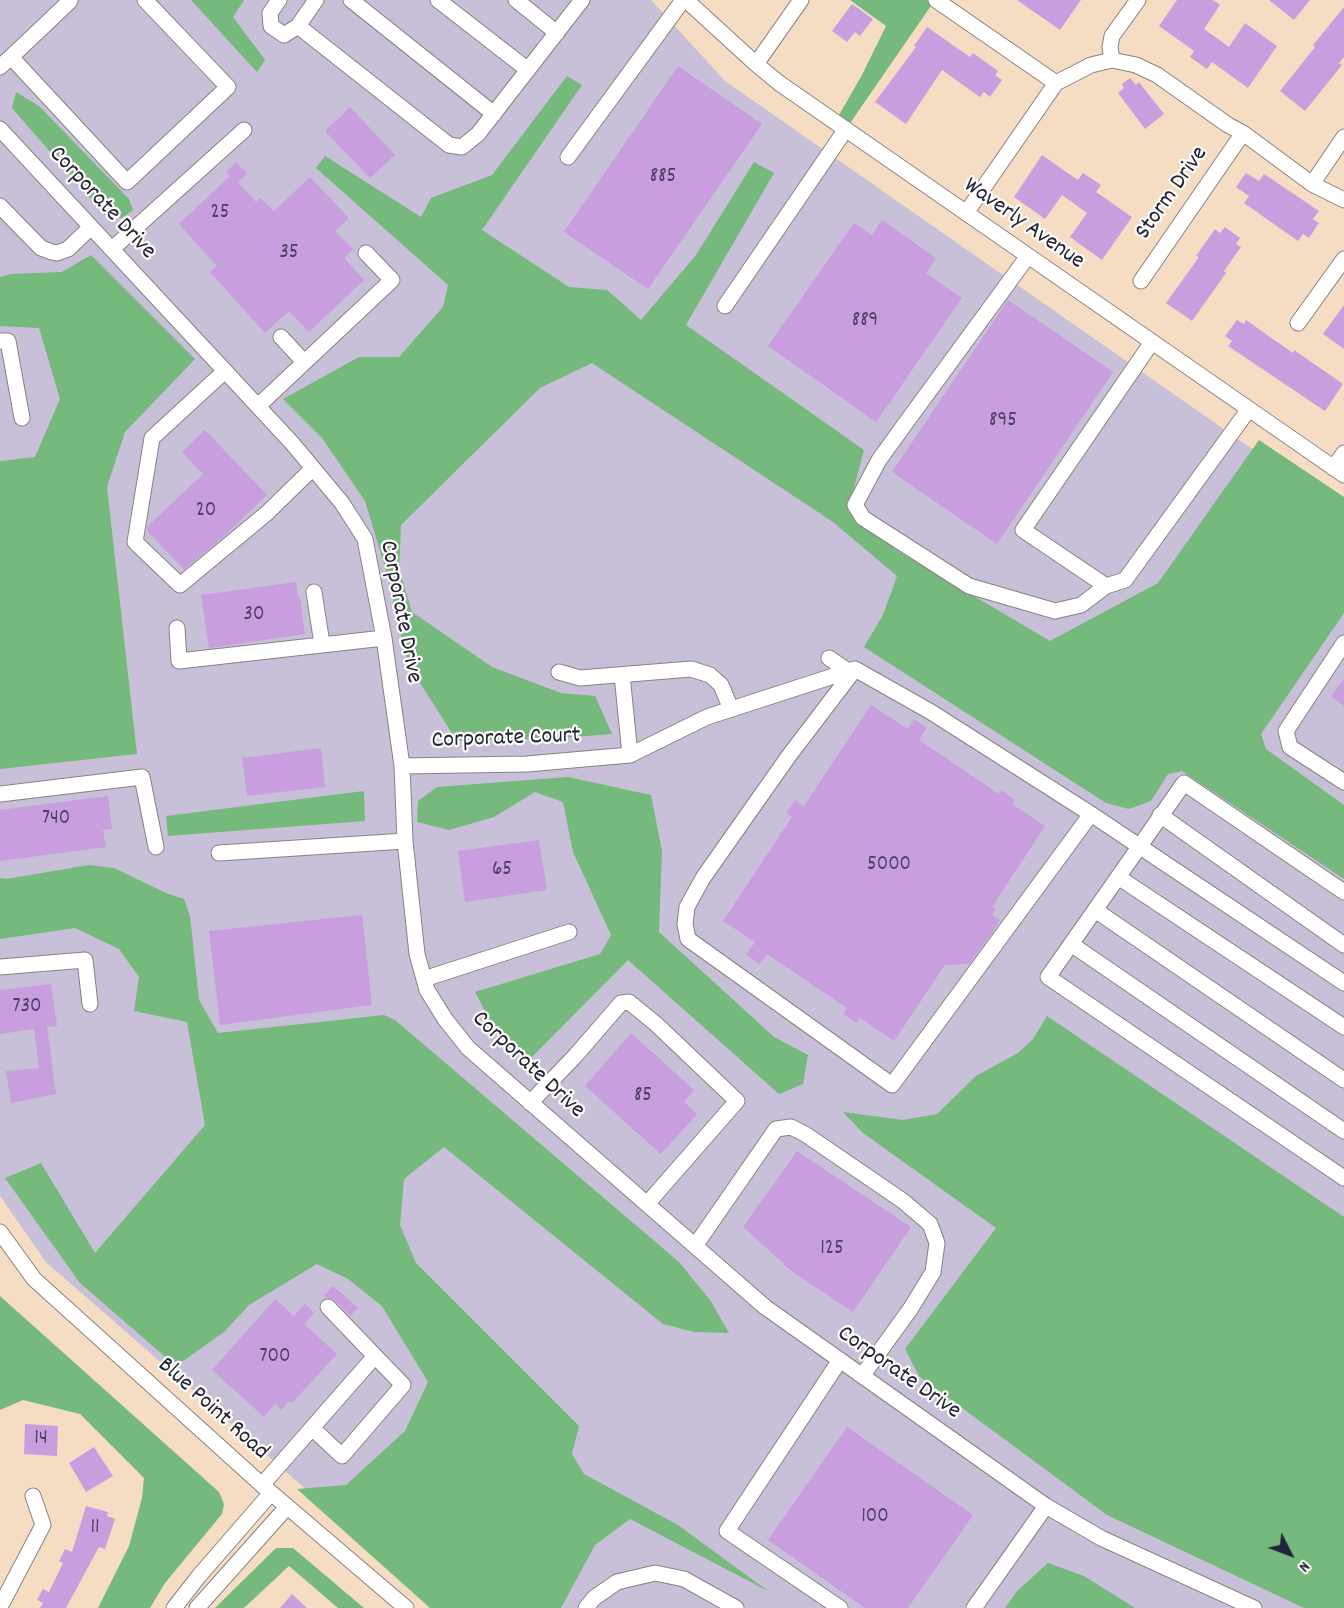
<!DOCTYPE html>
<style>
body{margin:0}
#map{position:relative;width:1344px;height:1608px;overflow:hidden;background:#f5ddc3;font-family:Dekko,sans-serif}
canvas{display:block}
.north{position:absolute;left:1260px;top:1524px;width:60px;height:60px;-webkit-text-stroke:4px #fdfcf7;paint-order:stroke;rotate:132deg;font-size:16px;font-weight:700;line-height:24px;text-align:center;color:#22223b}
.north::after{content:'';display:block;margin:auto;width:21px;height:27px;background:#22223b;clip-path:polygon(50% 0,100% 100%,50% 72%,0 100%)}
</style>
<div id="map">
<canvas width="1344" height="1608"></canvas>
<div class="north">N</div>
</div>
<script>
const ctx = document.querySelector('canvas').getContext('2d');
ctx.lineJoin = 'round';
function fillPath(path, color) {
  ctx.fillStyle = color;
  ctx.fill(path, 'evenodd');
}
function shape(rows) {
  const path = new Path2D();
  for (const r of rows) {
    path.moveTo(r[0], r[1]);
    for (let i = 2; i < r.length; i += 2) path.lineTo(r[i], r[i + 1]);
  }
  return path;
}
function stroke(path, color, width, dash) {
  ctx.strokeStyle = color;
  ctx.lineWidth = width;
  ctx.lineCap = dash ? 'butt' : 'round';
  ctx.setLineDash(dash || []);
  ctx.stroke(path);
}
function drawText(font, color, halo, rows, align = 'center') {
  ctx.font = font + ' Dekko,sans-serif';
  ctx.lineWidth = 4.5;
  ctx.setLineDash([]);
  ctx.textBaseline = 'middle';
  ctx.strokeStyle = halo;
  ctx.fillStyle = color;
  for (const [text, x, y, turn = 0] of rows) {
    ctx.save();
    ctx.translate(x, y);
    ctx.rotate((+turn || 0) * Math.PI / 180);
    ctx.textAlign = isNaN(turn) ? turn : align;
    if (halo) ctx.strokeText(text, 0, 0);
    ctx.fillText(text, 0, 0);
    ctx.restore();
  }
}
fillPath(shape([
 [0,0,651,0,725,81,1344,513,1344,1608,442,1608,46,1262,0,1196]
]), '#c8bfd8');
fillPath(shape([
 [191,0,244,0,233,17,265,60,257,72],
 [850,0,935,0,846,129,835,122,862,75,886,26],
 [567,76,582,85,482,230,569,287,607,290,641,320,696,255,754,162,774,173,686,325,864,450,848,511,896,550,1050,641,1158,583,1259,440,1344,497,1344,613,1261,734,1266,749,1344,805,1344,879,1182,771,1168,774,1151,801,1129,809,1106,803,864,647,883,615,897,576,833,522,592,363,540,388,401,525,399,569,412,612,492,667,561,693,595,696,612,734,561,738,457,741,408,664,387,574,365,501,322,438,283,399,359,357,399,357,443,307,448,285,316,168,325,156,421,217,431,198,492,175],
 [16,92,39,106,129,199,133,210,122,218,106,216,12,108],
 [91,255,195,359,125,432,107,487,137,754,0,769,0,461,35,457,60,399,39,328,0,326,0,277,11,274,62,272],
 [568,777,651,795,662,851,659,932,774,1037,808,1055,803,1084,779,1094,628,960,530,1059,520,1056,493,1026,475,992,600,954,611,935,573,852,563,802,535,792,494,817,449,830,417,822,418,801,437,787],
 [364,791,365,821,168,836,166,816],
 [89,865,114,868,166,893,184,899,190,916,199,1000,218,1033,384,1015,395,1020,679,1262,710,1300,729,1333,694,1332,663,1324,444,1147,404,1179,400,1225,416,1263,579,1426,572,1454,584,1474,678,1525,768,1591,630,1519,595,1545,561,1608,430,1608,297,1489,346,1485,405,1431,428,1382,382,1306,348,1279,317,1264,249,1305,224,1332,183,1361,170,1361,80,1283,5,1178,41,1163,95,1253,205,1125,187,1022,134,1011,139,977,119,949,75,928,0,939,0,878,6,879],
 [1047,1016,1344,1217,1344,1608,1304,1608,1107,1515,919,1376,905,1349,996,1228,863,1133,843,1112,903,1120,937,1114,976,1076,1018,1053,1033,1039],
 [0,1296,219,1492,224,1504,222,1514,165,1583,150,1608,98,1608,129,1546,142,1498,144,1478,80,1414,23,1400,0,1410],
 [276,1548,293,1548,364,1608,338,1608,289,1566,244,1608,215,1608],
 [1048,1563,1084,1576,1135,1608,1005,1608,1017,1591]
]), '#76b97c');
fillPath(shape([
 [1017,0,1081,0,1060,30],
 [1177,0,1213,0,1220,5,1204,29,1229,47,1245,23,1277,46,1248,88,1212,62,1207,69,1190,57,1194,51,1159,26],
 [1269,0,1310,0,1294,20],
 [852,4,873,19,860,36,855,32,847,42,832,31],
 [1344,7,1344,57,1339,63,1342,65,1305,111,1280,91,1315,47,1313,45],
 [927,27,970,57,973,53,998,71,995,75,1002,80,990,97,984,92,980,97,942,70,906,124,875,102,916,47,914,46],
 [678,66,762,124,648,289,564,232],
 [1130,78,1136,85,1139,82,1164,114,1145,129,1118,93,1124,88,1122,84],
 [350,107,395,155,370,178,325,131],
 [1042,155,1078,180,1083,173,1101,185,1096,192,1132,217,1102,260,1070,237,1087,213,1062,195,1045,219,1014,197],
 [236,162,247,174,238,182,256,202,261,198,274,211,310,177,349,218,335,231,353,249,344,258,364,280,309,332,289,311,265,333,210,272,217,266,179,224,230,176,226,172],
 [1246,173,1259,181,1264,174,1319,211,1313,219,1319,223,1309,238,1303,234,1298,241,1244,203,1249,196,1236,187],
 [882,220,936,258,926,273,962,298,876,422,768,346,854,223,872,235],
 [1225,227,1240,238,1236,244,1241,247,1224,271,1226,273,1192,321,1166,303,1199,257,1196,256,1215,229,1220,233],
 [1008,300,1113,372,997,544,892,472],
 [1344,305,1344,349,1323,334],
 [1237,320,1244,324,1246,320,1293,353,1294,350,1343,384,1325,411,1228,346,1232,341,1225,336],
 [205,430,267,495,223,537,184,569,147,531,147,527,203,474,182,452],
 [296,582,298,597,300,597,305,634,209,648,201,595],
 [1344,679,1344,706,1331,696],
 [871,705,908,729,914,719,927,728,919,740,999,794,1001,790,1015,800,1012,804,1045,826,992,907,996,909,992,915,1000,920,991,934,969,964,945,965,894,1041,860,1018,857,1023,843,1014,847,1008,767,954,760,964,746,955,755,942,723,921,792,817,786,813,795,800,804,806],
 [321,748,325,787,247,796,242,758],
 [108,796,112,829,103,830,106,847,0,861,0,810],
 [539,840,547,890,465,902,458,851],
 [362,915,372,1005,220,1025,209,931],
 [51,984,57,1026,47,1027,56,1094,11,1103,6,1071,39,1068,34,1029,0,1034,0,990],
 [631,1033,694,1090,684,1102,697,1114,661,1154,585,1086],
 [797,1151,911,1227,853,1312,794,1273,743,1227],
 [333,1286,358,1308,350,1316,335,1300,324,1296],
 [275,1299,294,1316,305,1304,314,1313,304,1324,337,1354,292,1403,289,1401,281,1410,275,1404,264,1417,212,1370],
 [25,1424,58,1426,57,1456,24,1454],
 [847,1427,973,1515,908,1608,865,1608,768,1540],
 [94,1447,113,1476,86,1492,69,1463],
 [86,1506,108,1512,107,1516,115,1519,105,1549,99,1547,66,1608,40,1608,43,1603,37,1600,43,1589,49,1592,63,1563,59,1561,65,1549,72,1552],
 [292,1594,307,1608,280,1608]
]), '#c99edf');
const minor = shape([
 [279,0,270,13,271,26,284,35,298,26,316,0],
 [351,0,494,114],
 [438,0,528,70],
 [516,0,557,33],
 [686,0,756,64,779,83,1344,475],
 [936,0,1056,83],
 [298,26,449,145,462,147,478,134,582,0],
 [11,57,70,1,69,0],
 [1112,60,1110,47,1112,36,1138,0],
 [756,64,801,0],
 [0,67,11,57,127,182,228,87,145,0],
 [0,129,292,443,342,503,365,539,384,638,402,766,405,841,417,954,427,990,445,1019,468,1048,765,1307,1046,1506,1101,1538,1254,1608],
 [568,157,683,0],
 [1312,184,1344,137],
 [0,206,41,248,52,252,57,253,68,249,91,227],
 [966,213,1056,83,1091,65,1112,60,1136,65,1157,75,1228,125,1243,133,1312,184,1344,200],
 [112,249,244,130],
 [1028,256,905,424,879,460,855,505,863,518,969,586,1055,611,1081,605,1106,586],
 [1141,281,1243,133],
 [725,306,846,129],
 [1298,323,1344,259],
 [281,337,304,362],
 [0,341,8,341,22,418],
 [1152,342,1023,530,1106,586,1125,580,1249,409],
 [225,371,152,438,135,542,180,585,267,513,313,468],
 [258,406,392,280,366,253],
 [1333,468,1344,453],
 [314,592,322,644],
 [177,628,179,661,384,638],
 [1344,643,1286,731,1290,747,1344,782],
 [829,658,848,671],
 [855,669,788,757,703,878,687,907,685,924,688,939,892,1085,1091,814],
 [559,672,580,678,691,669,710,675,721,685,731,709],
 [622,675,630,755],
 [402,766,527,764,630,755,707,717,855,669,931,712,1091,814,1344,983],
 [0,794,142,777,156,847],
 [1160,815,1344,945],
 [219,853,405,841],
 [1118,877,1344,1027],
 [1344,892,1184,783,1048,977,1344,1178],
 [1095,910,1344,1080],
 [1071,944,1344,1131],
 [0,967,85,960,90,1004],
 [424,979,569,932],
 [530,1103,576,1055,621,1003,629,1002,656,1024,737,1101,647,1204],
 [0,1232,34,1279,262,1485,406,1608],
 [695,1246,776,1129,791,1127,805,1134,903,1201,930,1224,937,1243,933,1272,911,1308,862,1376],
 [312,1428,342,1456,403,1385,375,1356],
 [262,1485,375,1356,328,1307],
 [0,1607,43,1525,33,1496],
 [174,1608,199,1576,271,1493],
 [197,1608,287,1507],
 [586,1608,594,1598,617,1582,655,1573,684,1579,736,1608],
 [840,1608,727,1531,840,1360],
 [974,1608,1046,1506]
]);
stroke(minor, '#8c807f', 17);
stroke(minor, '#fff', 15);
drawText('21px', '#4c4164', null, [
 ["885",663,178],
 ["25",220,214],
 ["35",289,254],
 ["889",865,322],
 ["895",1003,422],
 ["20",206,512],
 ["30",254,616],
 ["740",56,820],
 ["5000",889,866],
 ["65",502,871],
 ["730",27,1008],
 ["85",643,1097],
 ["125",832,1250],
 ["700",275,1358],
 ["14",41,1440],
 ["100",875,1518],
 ["11",95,1529]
]);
drawText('24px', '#22223b', '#fdfcf7', [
 ["Storm Drive",1173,194,-55],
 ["Corporate Drive",101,204,47],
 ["Waverly Avenue",1023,225,35],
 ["Corporate Drive",399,612,79],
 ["Corporate Court",506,740,-2],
 ["Corporate Drive",527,1066,43],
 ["Corporate Drive",898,1374,35],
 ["Blue Point Road",212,1410,42]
]);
</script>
